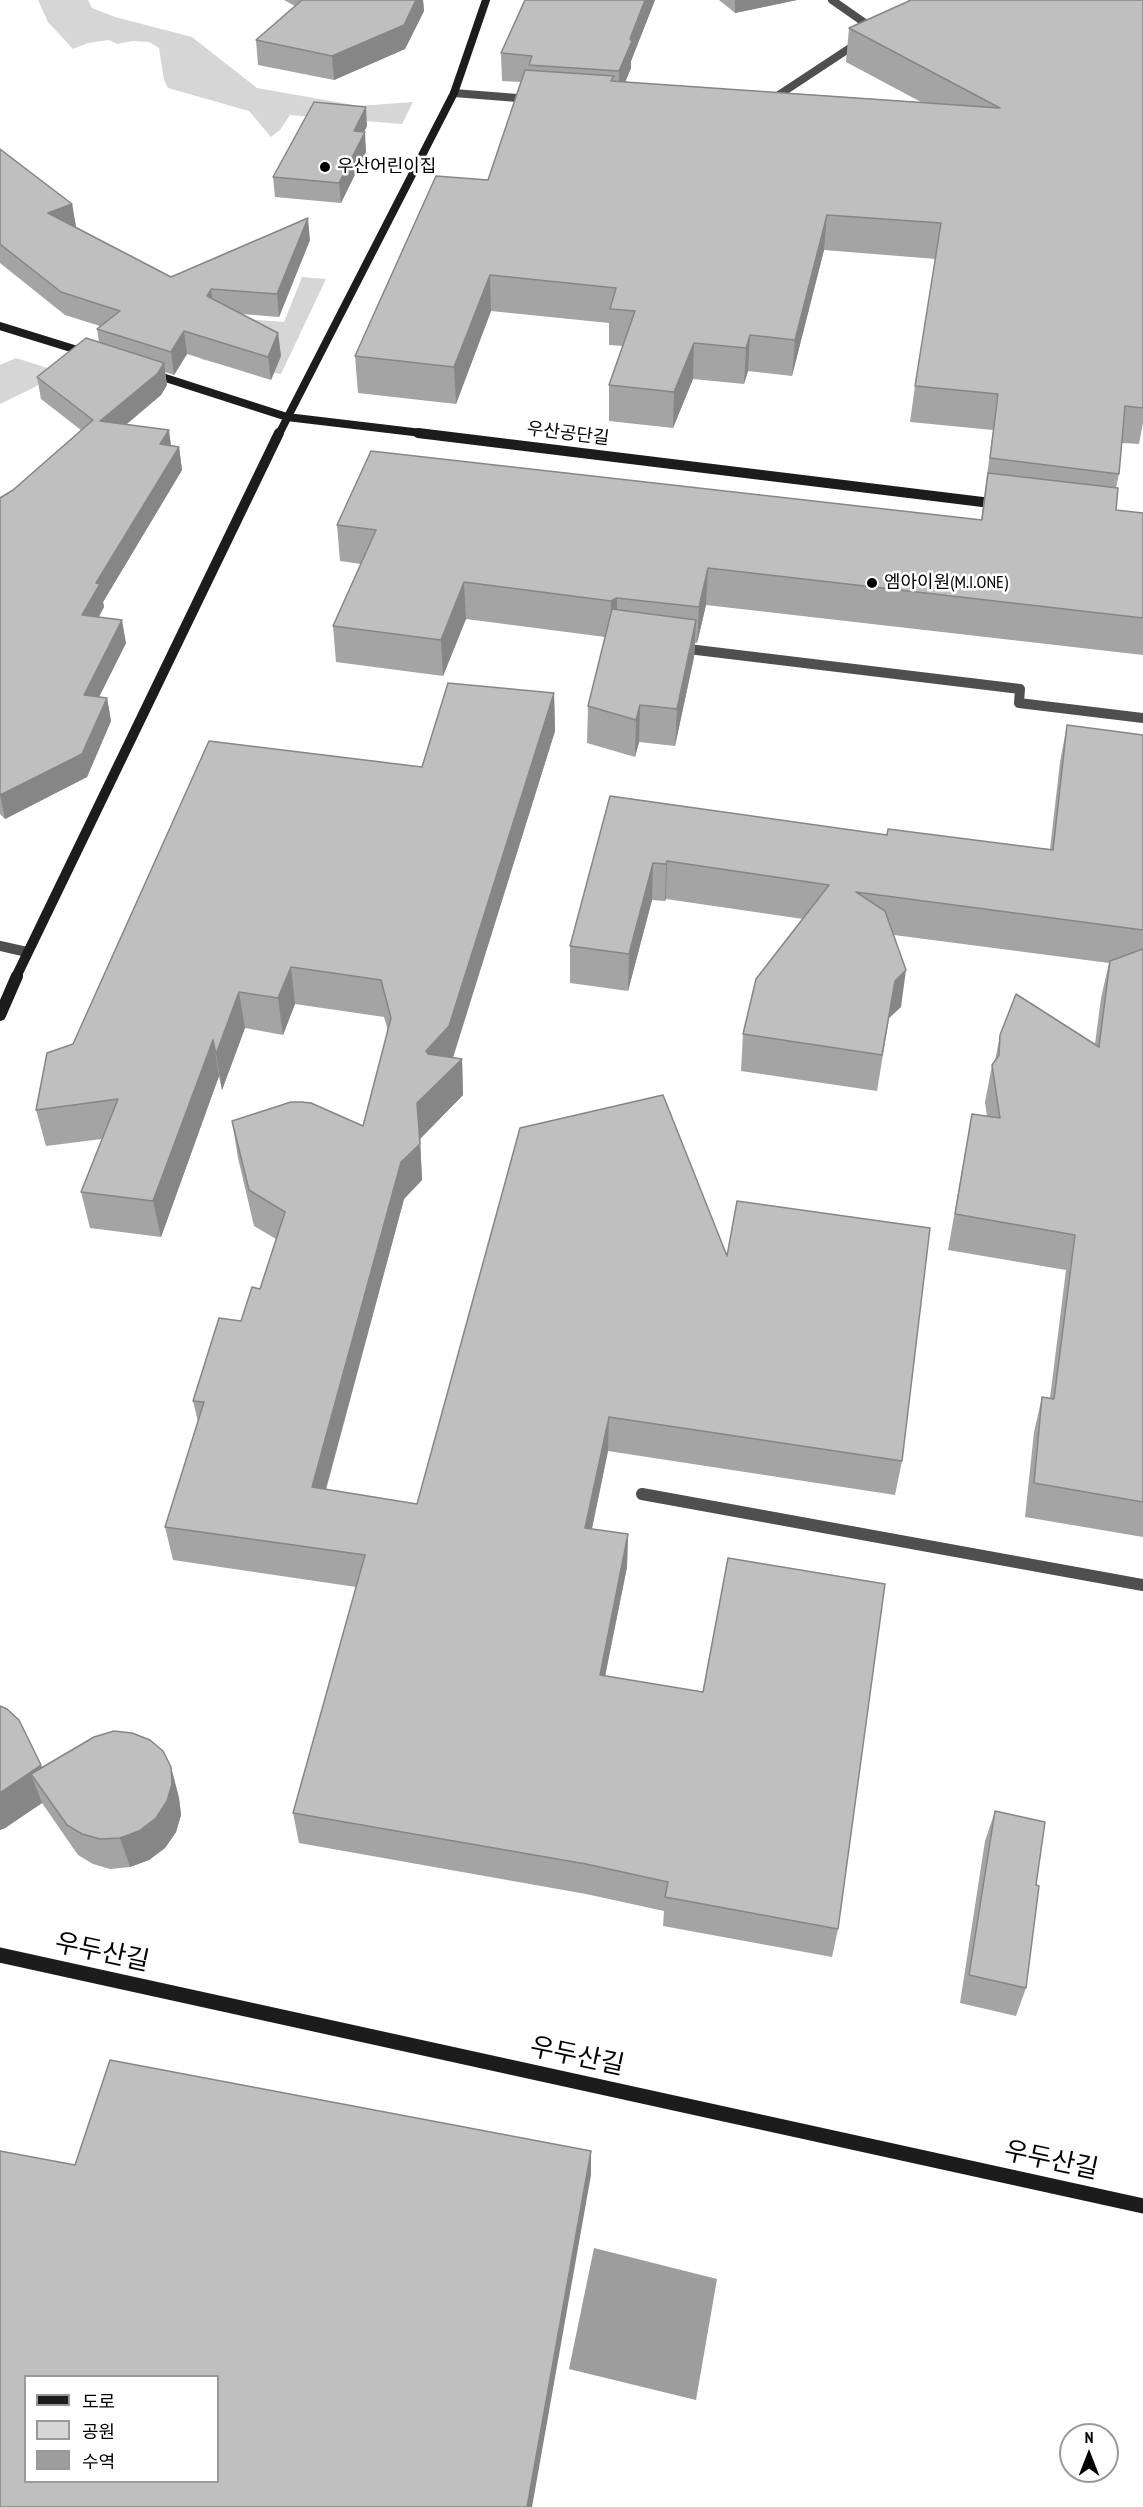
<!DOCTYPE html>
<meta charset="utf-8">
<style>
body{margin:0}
#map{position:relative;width:1143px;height:2507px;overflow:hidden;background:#fff;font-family:"PT Sans Narrow","Noto Sans KR",sans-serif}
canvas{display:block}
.legend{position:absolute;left:24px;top:2375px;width:195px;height:108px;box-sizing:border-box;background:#fff;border:2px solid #999;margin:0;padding:8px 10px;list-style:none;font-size:18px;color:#000}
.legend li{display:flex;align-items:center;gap:12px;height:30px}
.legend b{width:30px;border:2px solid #999}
.north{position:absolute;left:1059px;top:2423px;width:60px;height:60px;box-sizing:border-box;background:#fff;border:2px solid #999;border-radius:50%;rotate:0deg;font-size:16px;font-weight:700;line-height:24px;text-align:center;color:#000}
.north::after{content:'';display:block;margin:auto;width:21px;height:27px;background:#000;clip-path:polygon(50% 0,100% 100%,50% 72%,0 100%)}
</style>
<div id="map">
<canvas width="1143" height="2507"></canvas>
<ul class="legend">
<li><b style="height:8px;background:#1c1c1c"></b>도로</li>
<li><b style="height:16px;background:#d6d6d6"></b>공원</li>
<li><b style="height:16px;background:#9d9d9d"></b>수역</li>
</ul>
<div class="north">N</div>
</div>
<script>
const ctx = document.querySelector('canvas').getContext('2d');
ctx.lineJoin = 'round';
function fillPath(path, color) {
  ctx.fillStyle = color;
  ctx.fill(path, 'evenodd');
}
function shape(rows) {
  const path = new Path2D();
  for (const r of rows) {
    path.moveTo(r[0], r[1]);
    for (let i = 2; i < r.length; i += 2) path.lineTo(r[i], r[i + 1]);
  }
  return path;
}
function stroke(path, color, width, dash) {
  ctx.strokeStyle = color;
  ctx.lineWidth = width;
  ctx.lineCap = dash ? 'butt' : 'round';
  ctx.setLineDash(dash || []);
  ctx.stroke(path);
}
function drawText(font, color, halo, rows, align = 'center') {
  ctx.font = font + ' "PT Sans Narrow","Noto Sans KR",sans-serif';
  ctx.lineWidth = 5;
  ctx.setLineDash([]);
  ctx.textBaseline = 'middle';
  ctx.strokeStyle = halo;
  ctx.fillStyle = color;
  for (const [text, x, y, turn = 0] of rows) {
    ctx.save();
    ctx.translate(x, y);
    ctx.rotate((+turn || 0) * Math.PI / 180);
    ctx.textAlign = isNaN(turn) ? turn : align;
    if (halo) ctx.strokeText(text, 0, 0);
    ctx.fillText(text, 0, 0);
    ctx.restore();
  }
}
fillPath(shape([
 [38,0,88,0,92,8,115,17,192,37,257,88,359,106,413,102,402,124,290,115,280,130,271,137,249,111,168,88,164,80,159,48,149,42,133,41,117,44,109,40,88,43,73,49,48,22],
 [302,277,326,279,281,374,241,369,200,359,220,317,284,322],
 [16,358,57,371,35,387,0,404,0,365]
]), '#d6d6d6');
fillPath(shape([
 [594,2248,717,2279,696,2400,569,2369]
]), '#9d9d9d');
stroke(shape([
 [832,0,875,30],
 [454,93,530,99],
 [768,102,859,42]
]), '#4f4f4f', 8);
stroke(shape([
 [680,648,1020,689,1019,703,1143,718],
 [0,946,27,952]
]), '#4f4f4f', 10);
stroke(shape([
 [642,1494,1143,1585]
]), '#4f4f4f', 12);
stroke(shape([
 [0,326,87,353],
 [153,374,287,417,430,434],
 [279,434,454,93,486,0]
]), '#1c1c1c', 8);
stroke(shape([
 [418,433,999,504],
 [16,977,279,433]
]), '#1c1c1c', 10);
stroke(shape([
 [0,1015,17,976]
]), '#1c1c1c', 12);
stroke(shape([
 [0,1955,1143,2206]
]), '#1c1c1c', 15);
fillPath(shape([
 [284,0,423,0,424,11,405,49,334,80,258,65,256,40,295,6],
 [525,0,655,0,631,61,631,68,625,82,921,102,846,62,849,28,1143,0,1143,423,1139,444,1122,443,1119,474,1116,488,1116,510,1143,513,1143,655,706,605,697,643,695,643,694,657,675,746,639,742,635,757,587,743,588,706,605,637,466,619,443,676,336,662,333,626,361,564,340,561,337,525,981,520,993,430,910,422,915,386,936,259,824,250,792,376,748,371,744,384,693,379,673,428,609,421,609,385,623,346,609,345,609,323,491,311,456,404,358,393,355,356,488,180,521,82,502,81,501,53],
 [719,0,797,0,735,13],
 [367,126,364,132,366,152,341,203,275,197,273,177],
 [0,149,72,204,76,227,75,227,171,277,310,240,279,317,242,314,278,333,281,356,271,380,187,354,174,375,165,372,167,385,161,395,127,424,171,445,179,447,182,470,103,602,104,607,99,617,126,643,99,697,107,698,111,721,87,777,5,819,0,814,0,498,13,490,81,430,41,399,37,377,99,342,97,329,100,326,65,315,0,263],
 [554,693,555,731,453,1058,462,1059,463,1095,420,1139,422,1180,404,1199,326,1490,417,1504,727,1256,902,1461,895,1495,608,1451,592,1529,628,1534,627,1567,605,1676,838,1929,832,1957,663,1926,664,1911,586,1894,299,1843,293,1813,356,1587,173,1560,165,1527,198,1422,193,1401,260,1289,276,1239,254,1226,238,1158,232,1121,363,1126,388,1031,384,1017,295,1004,283,1035,245,1028,222,1090,219,1076,161,1237,90,1228,81,1192,102,1139,46,1146,36,1110,73,1044,422,767],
 [1067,725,1143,735,1143,1537,1025,1517,1034,1432,1042,1397,1050,1398,1066,1270,948,1250,972,1114,987,1116,985,1102,992,1065,995,1061,1000,1035,1095,1044,1101,998,1109,963,894,935,901,1007,889,1018,877,1091,741,1071,743,1034,803,919,666,899,665,901,652,900,628,991,570,983,570,946,610,796,887,835,1050,849,1060,762],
 [0,1706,42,1768,171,1767,179,1798,181,1815,176,1832,165,1848,149,1860,130,1867,110,1869,93,1864,78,1855,42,1803,5,1828,0,1830],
 [995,1811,1036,1885,1026,1988,1016,2016,960,2003,985,1841]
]), '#a4a4a4');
fillPath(shape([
 [416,0,423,0,424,11,405,49,334,80,332,56],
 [645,0,655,0,631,61,631,68,618,99,619,71],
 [735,0,797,0,735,13],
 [366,107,367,126,355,150,354,131],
 [365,132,366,152,341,203,339,183],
 [72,204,76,227,52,235,48,213],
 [827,215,824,250,792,376,795,340],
 [308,218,310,240,279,317,277,294],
 [490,275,491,311,456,404,454,367],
 [211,289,214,312,207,296],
 [184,331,187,354,174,375,171,352],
 [278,333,281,356,271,380,268,357],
 [750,335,748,371,744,384,746,348],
 [694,343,693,379,673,428,674,392],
 [164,363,167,385,161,395,104,443,100,421],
 [169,430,172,453,160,444],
 [179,447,182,470,103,602,104,607,86,638,82,615,96,583],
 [708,568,706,605,697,643,699,607],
 [464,582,466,619,443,676,441,640],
 [617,598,617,634,610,637,611,601],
 [122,620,126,643,88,719,84,695],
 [696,620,694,657,675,746,677,709],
 [554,693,555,731,451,1063,429,1088,426,1051],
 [107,698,111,721,87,777,5,819,0,795],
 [640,705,639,742,635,757,636,720],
 [667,861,666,899,665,901,666,864],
 [653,863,652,900,628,991,629,954],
 [291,967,295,1004,283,1035,278,998],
 [906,970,901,1007,889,1018,877,1091,895,981],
 [239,992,245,1028,222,1090,216,1054],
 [213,1040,219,1076,161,1237,153,1201],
 [462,1059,463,1095,420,1139,422,1180,404,1199,317,1521,312,1487,417,1103],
 [609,1417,608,1451,585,1561,585,1528],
 [628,1534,627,1567,599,1706,600,1675],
 [41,1765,52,1796,31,1774,42,1803,5,1828,0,1830,0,1793],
 [171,1767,179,1798,181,1815,176,1832,165,1848,149,1860,130,1867,120,1838],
 [591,2151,591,2175,532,2507,527,2507]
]), '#868686');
const building = shape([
 [302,0,416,0,404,25,332,56,256,40,302,0],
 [525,0,645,0,630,39,632,41,619,71,529,65,532,56,501,53,525,0],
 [911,0,1143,0,1143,408,1125,406,1119,474,990,458,998,394,915,386,941,223,827,215,795,340,750,335,746,348,694,343,674,392,609,385,635,311,610,309,616,288,490,275,454,367,355,356,436,176,488,180,525,70,614,76,611,81,1000,108,849,28,911,0],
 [314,102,366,107,354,131,365,132,339,183,273,177,314,102],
 [0,149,72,204,48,213,171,277,308,218,277,294,211,289,207,296,278,333,268,357,184,331,171,352,97,329,120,311,61,292,0,244,0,149],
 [86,338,164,363,158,373,100,421,169,430,160,444,179,447,96,583,100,584,82,615,122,620,84,695,107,698,82,754,0,795,0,498,13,490,93,420,37,377,86,338],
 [371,451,982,520,988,473,1118,488,1116,510,1143,513,1143,618,708,568,699,607,617,598,611,601,464,582,441,640,333,626,376,530,337,525,371,451],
 [612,609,696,620,677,709,640,705,636,720,588,706,612,609],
 [448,683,554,693,449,1026,426,1051,428,1054,462,1059,417,1103,420,1144,401,1162,312,1487,417,1504,520,1128,663,1095,727,1256,737,1201,930,1228,902,1461,609,1417,585,1528,628,1534,600,1675,703,1692,728,1558,885,1584,838,1929,665,1897,668,1882,586,1864,293,1813,365,1555,165,1527,204,1402,193,1401,219,1318,241,1321,252,1287,260,1289,285,1212,249,1190,232,1121,291,1102,301,1102,311,1103,363,1126,391,1018,381,980,291,967,278,998,239,992,216,1054,213,1040,153,1201,81,1192,118,1099,36,1110,47,1053,73,1044,209,741,422,767,448,683],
 [1067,725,1143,735,1143,930,856,892,885,911,906,970,895,981,882,1055,743,1034,756,979,829,885,667,861,666,864,653,863,629,954,570,946,610,796,887,835,888,829,1053,850,1067,725],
 [1143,949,1143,1502,1034,1483,1042,1397,1054,1399,1075,1235,955,1214,972,1114,1000,1118,992,1065,999,1055,1000,1035,1016,994,1099,1047,1110,961,1143,949],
 [0,1706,7,1709,19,1720,41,1765,0,1793,0,1706],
 [114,1731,132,1733,150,1740,163,1751,171,1767,172,1784,167,1801,156,1818,139,1831,120,1838,100,1839,82,1834,67,1825,31,1774,94,1737,114,1731],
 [995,1811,1045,1822,1036,1885,1039,1886,1026,1988,969,1975,995,1811],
 [110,2060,591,2151,527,2507,0,2507,0,2151,75,2165,110,2060],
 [26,2376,218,2376,218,2481,26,2481,26,2376]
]);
fillPath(building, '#bfbfbf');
stroke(building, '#868686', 1.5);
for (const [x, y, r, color] of [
 [325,167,6,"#000"],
 [872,583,6,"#000"]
]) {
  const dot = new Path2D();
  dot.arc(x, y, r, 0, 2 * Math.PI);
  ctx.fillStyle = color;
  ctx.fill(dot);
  stroke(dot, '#fff', 2);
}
drawText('18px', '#000', '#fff', [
 ["우산어린이집",337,167],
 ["엠아이원(M.I.ONE)",884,583]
], 'left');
drawText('18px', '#000', '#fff', [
 ["우산공단길",568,434,7]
]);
drawText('26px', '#000', '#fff', [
 ["우두산길",102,1953,12],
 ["우두산길",577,2057,12],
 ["우두산길",1051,2161,12]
]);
</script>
